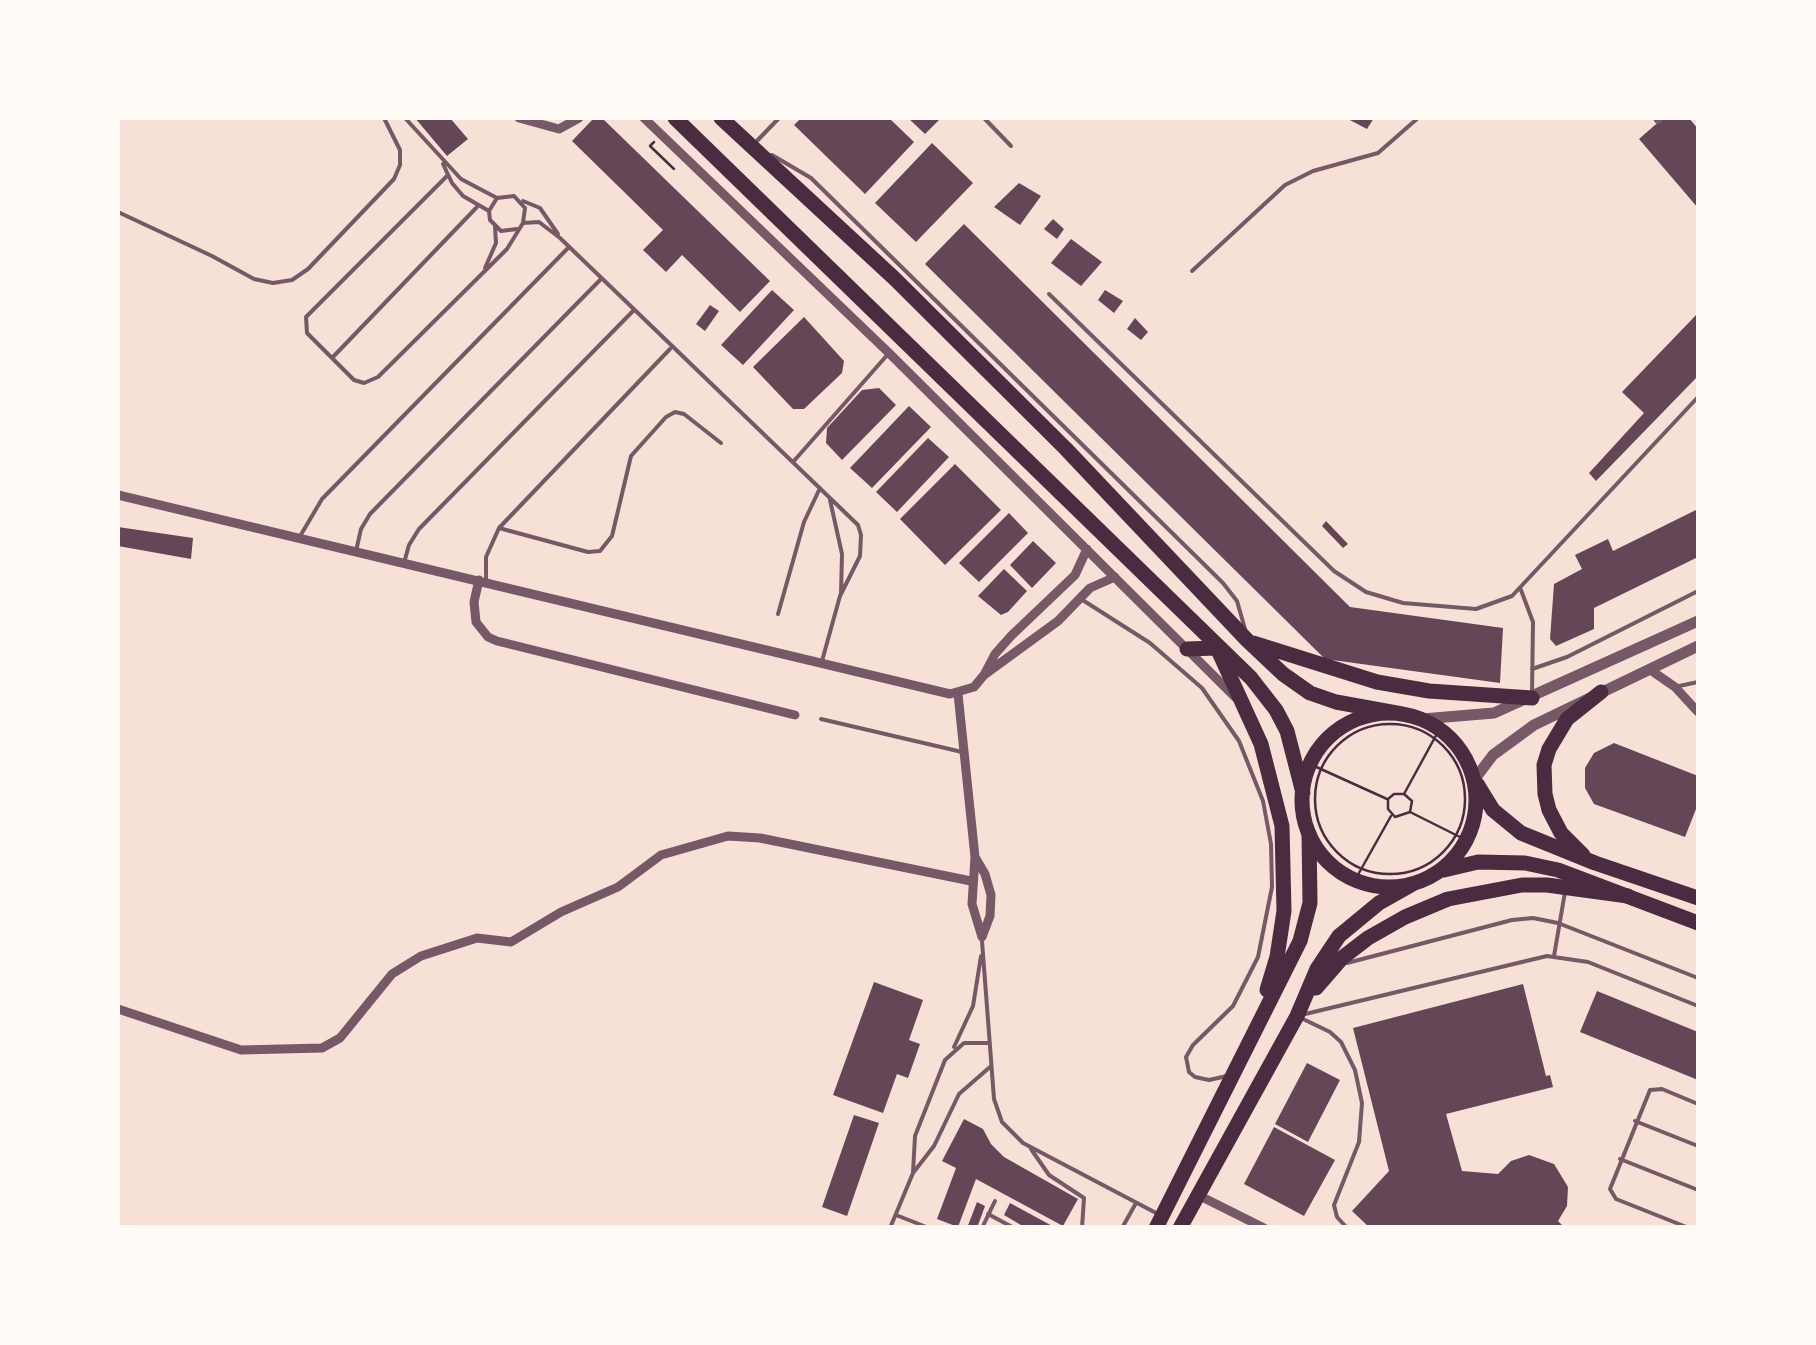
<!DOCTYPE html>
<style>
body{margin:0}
#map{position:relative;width:1816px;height:1345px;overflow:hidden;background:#f7e1d7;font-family:"IBM Plex Sans",sans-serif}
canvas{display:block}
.frame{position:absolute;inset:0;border:120px solid #fffaf5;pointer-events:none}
</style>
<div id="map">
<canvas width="1816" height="1345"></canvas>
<div class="frame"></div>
</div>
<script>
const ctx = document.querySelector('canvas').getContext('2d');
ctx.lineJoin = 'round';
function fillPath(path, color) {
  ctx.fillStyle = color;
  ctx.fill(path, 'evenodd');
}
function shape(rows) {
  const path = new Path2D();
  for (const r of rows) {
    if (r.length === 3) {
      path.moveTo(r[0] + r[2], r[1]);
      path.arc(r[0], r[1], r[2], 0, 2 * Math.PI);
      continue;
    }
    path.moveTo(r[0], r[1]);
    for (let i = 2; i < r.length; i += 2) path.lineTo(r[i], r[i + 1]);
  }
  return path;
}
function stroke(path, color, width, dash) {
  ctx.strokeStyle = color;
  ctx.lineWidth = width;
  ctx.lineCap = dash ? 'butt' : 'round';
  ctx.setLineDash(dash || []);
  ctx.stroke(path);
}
fillPath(shape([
 [415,118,450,118,468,139,447,156],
 [594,118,602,118,770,281,740,312,682,255,666,272,643,250,663,230,572,141],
 [801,118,889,118,914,142,865,194,794,125],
 [908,118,941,118,925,134],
 [1346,118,1374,118,1367,129],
 [1663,118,1689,118,1698,129,1698,208,1639,139],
 [932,143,973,183,916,242,875,203],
 [1019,183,1041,196,1020,225,994,207],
 [1053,219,1064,229,1057,239,1044,229],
 [964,224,1350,607,1503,628,1500,683,1325,659,925,264],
 [1071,239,1102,262,1081,286,1051,263],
 [772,290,794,310,743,365,721,345],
 [1105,290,1123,301,1114,313,1098,300],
 [710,305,719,311,705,331,696,324],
 [1698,313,1698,376,1596,481,1589,473,1644,413,1622,392],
 [804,317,844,361,842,373,804,409,793,409,753,367],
 [1135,318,1148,332,1141,340,1127,329],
 [879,388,896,405,842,460,826,443,827,428,862,390],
 [909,406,931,427,872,488,850,468],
 [928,438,949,457,897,512,876,492],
 [955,464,1001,510,945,565,900,519],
 [1698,509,1698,557,1594,608,1594,629,1556,646,1550,639,1554,584,1582,569,1575,555,1608,539,1613,551],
 [1009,513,1028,533,979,582,959,563],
 [1326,521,1348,544,1343,548,1322,526],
 [118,527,193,538,191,559,118,546],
 [1033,541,1056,563,1032,588,1010,565],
 [1004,569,1027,591,1008,612,1001,615,978,596],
 [1614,743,1698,776,1698,804,1685,837,1594,804,1585,788,1585,768,1594,753],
 [874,982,923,1000,909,1040,920,1044,908,1078,897,1074,883,1113,833,1095],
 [1523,984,1546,1076,1550,1075,1553,1087,1446,1114,1462,1171,1498,1174,1511,1161,1529,1155,1554,1164,1568,1187,1567,1206,1558,1221,1565,1228,1370,1228,1352,1211,1389,1171,1353,1028],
 [1597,991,1698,1032,1698,1080,1580,1032],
 [1307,1063,1340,1080,1308,1142,1275,1124],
 [854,1115,879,1123,847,1216,822,1207],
 [964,1119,983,1129,991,1144,1004,1157,1078,1199,1063,1226,976,1179,958,1227,937,1219,956,1168,942,1161],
 [1274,1127,1335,1160,1304,1216,1244,1184],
 [977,1202,985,1206,977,1228,967,1228],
 [1010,1203,1056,1228,1026,1228,1004,1215]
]), '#644757');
stroke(shape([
 [654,142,650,146,674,169],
 [1390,799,75],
 [1312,765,1387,799],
 [1404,794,1439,730],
 [1410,812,1412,801,1404,794,1394,794,1388,799,1388,809,1395,817,1410,812,1466,840],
 [1355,880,1391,816]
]), '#4a2c40', 2.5);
stroke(shape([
 [405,118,461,179,497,198],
 [984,118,1011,146],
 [755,143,779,118],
 [772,155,811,178,1223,583,1237,601,1245,629],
 [443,164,452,183,463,196,489,211],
 [447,176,306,317,307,333,354,380,364,383,378,377,507,249,523,223,525,208,514,196,497,198,489,211,490,220,501,231,517,229],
 [523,201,540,208,558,234],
 [118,212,212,256,254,279,273,283,292,280,308,269,394,179,400,165,400,150,384,118],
 [523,223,539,222,560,238,858,525,861,535,860,556,840,596,822,661],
 [485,268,496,243,495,227],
 [1192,271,1285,185,1313,171,1378,153,1418,118],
 [1049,294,1334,571,1366,592,1403,603,1476,609,1512,596,1698,397],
 [332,358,477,207],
 [793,462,889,353],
 [830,500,842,554,841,594],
 [499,528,588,552,600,551,612,536,631,456,666,417,675,412,684,414,721,443],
 [299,538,322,499,569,247],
 [356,551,361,529,370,514,601,279],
 [404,563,409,545,419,529,634,310],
 [486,582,486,557,499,528,670,349],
 [1521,590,1533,622,1532,693],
 [1081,599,1150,643,1202,688,1239,741,1263,801,1271,844,1272,887,1258,957,1233,1006,1193,1045,1186,1057,1189,1072,1195,1077,1209,1080,1227,1076],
 [778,614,804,522,820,488],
 [1532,669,1567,657,1698,591],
 [1679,686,1698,682],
 [821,719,962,752],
 [982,941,994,1099,1002,1122,1023,1143,1158,1214],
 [1554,956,1565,892],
 [1347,963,1512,920,1533,918,1558,923,1698,978],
 [1301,1015,1547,956,1588,962,1698,1006],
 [1301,1018,1330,1032,1341,1042,1355,1070,1362,1103,1359,1142,1334,1205,1337,1217,1347,1228],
 [954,1047,973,1006,981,956],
 [1635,1121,1698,1146],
 [1031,1149,1049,1175,1084,1198,1082,1228],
 [1620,1159,1698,1190],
 [913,1173,915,1136,945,1060,964,1043,988,1043],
 [988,1214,1014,1228],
 [896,1215,929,1228],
 [890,1228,913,1173,934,1146,959,1094,990,1067],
 [982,1228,995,1201],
 [1122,1228,1136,1203],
 [1689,1228,1616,1199,1610,1189,1650,1090,1662,1089,1698,1104]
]), '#755966', 4);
stroke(shape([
 [519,118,559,129,579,118],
 [644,118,889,353,1235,697],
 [1658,118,1658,119],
 [118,495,950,694,974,687,984,675,1058,621,1090,588,1115,577],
 [479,580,474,602,476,622,488,637,497,641,795,715],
 [1649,669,1675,687,1698,712],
 [984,675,995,654,1011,636,1075,575,1087,549],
 [958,694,975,857,972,904,982,937],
 [975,857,985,874,991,895,990,916,982,937],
 [118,1009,241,1050,322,1048,340,1038,392,974,421,956,477,938,511,942,561,912,618,887,661,855,728,836,760,838,971,881],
 [1198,1195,1264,1228]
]), '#755966', 9);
stroke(shape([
 [1422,719,1494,713,1698,621],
 [1474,780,1493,755,1534,725,1698,646]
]), '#755966', 11);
stroke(shape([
 [675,118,1251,678,1276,710,1287,731,1303,793],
 [721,118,895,279,1066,449,1247,640,1283,674,1310,693,1336,702,1402,714],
 [1253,643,1377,682,1429,691,1532,698],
 [1187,649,1217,648],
 [1389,800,87],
 [1477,784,1493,810,1521,833,1595,863,1698,898],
 [1583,855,1561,833,1549,810,1545,794,1544,765,1549,749,1567,719,1601,692],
 [1444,870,1478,862,1525,863,1558,870,1698,923]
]), '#4a2c40', 15);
stroke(shape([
 [1217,648,1261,744,1282,826,1284,911,1277,957,1267,990],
 [1316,988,1342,958,1368,938,1405,917,1448,899,1522,885,1547,885,1628,896],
 [1156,1228,1300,941,1310,903,1309,834],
 [1180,1228,1297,1016,1317,969,1339,936,1379,903,1411,885]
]), '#4a2c40', 15);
</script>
